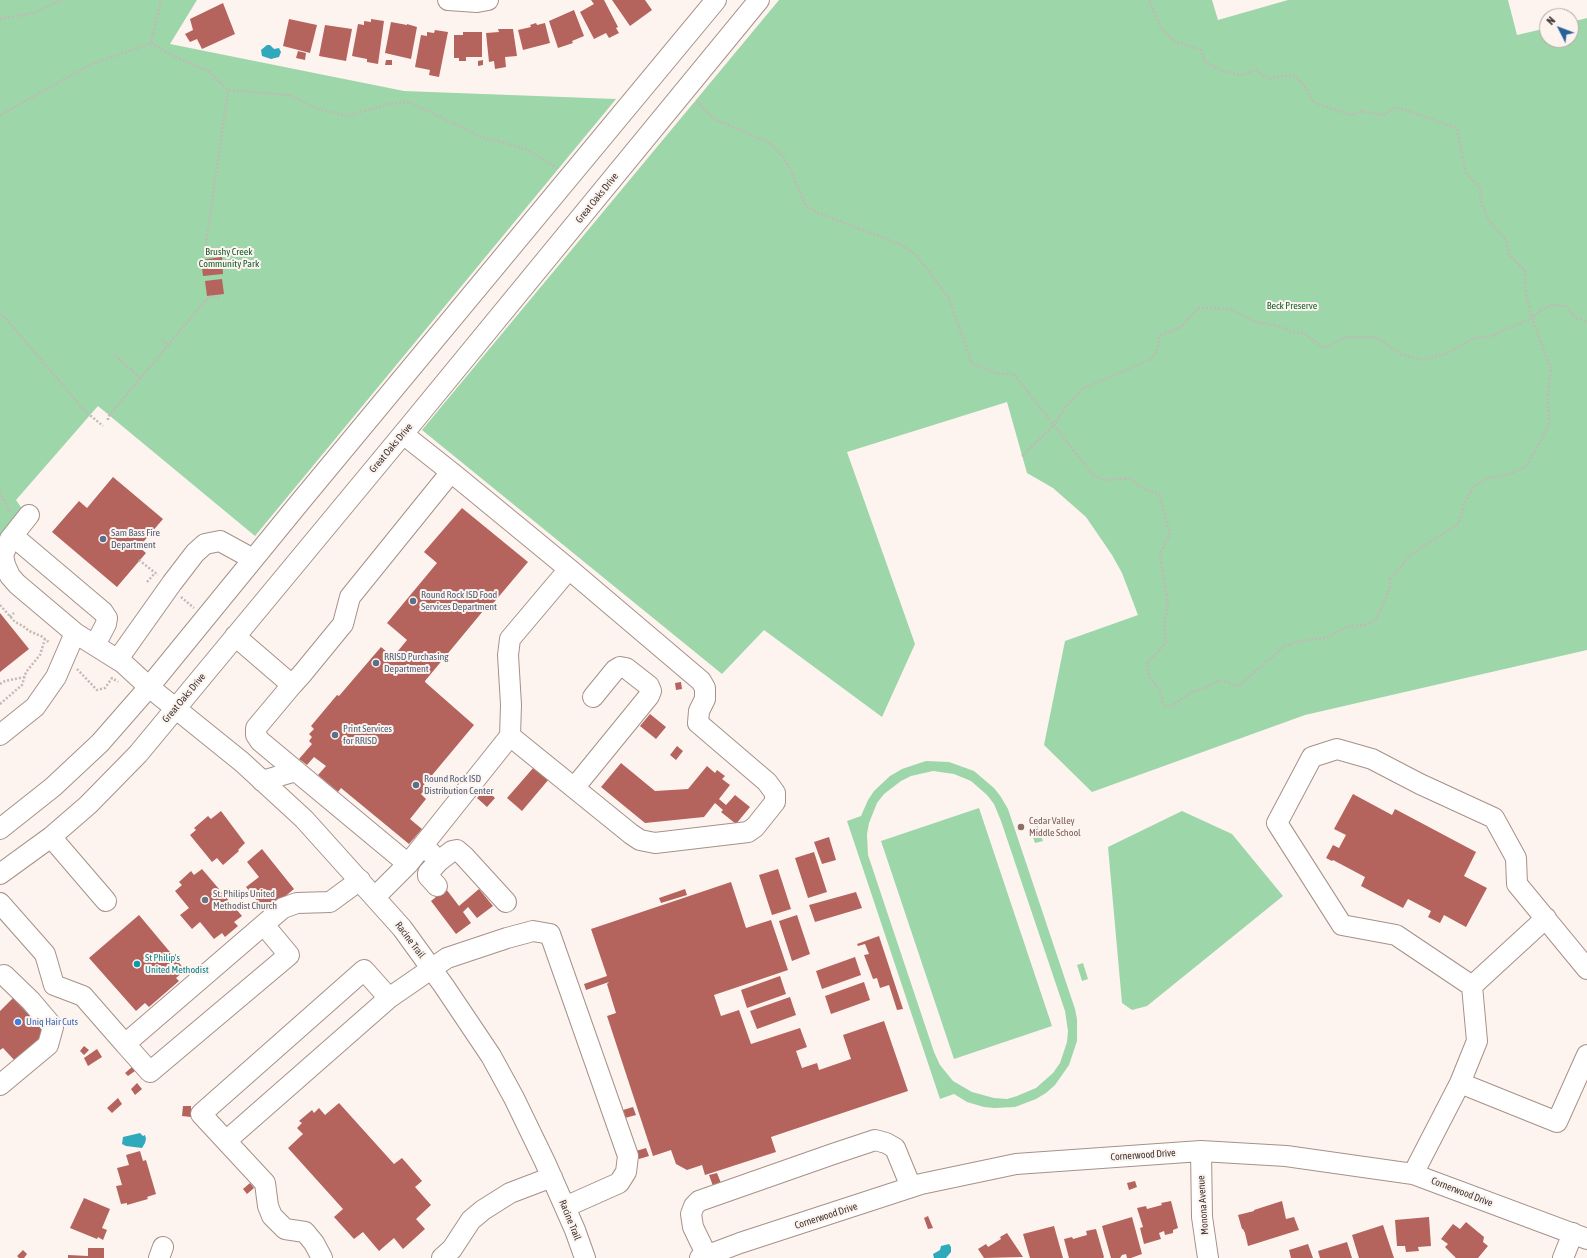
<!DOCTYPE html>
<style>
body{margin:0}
#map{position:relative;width:1587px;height:1258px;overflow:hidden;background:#fdf4f0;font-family:"Asap Condensed",sans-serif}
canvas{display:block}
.north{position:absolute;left:1539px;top:8px;width:40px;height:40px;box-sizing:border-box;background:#fdf4f0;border:1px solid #b1a8a4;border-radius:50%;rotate:312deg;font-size:11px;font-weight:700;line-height:16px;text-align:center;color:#3e3632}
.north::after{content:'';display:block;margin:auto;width:14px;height:18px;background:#286299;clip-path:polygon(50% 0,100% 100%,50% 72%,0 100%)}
</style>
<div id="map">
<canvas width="1587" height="1258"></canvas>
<div class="north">N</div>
</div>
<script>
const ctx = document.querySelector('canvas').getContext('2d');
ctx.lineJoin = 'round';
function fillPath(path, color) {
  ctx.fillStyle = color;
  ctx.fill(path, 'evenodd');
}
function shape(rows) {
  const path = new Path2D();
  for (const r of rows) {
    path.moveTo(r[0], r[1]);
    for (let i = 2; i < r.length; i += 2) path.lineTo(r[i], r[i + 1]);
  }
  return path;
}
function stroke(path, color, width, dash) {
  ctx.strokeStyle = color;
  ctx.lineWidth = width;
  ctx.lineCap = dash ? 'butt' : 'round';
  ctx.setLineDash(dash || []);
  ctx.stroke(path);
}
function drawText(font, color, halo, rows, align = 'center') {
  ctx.font = font + ' "Asap Condensed",sans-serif';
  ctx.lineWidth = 4;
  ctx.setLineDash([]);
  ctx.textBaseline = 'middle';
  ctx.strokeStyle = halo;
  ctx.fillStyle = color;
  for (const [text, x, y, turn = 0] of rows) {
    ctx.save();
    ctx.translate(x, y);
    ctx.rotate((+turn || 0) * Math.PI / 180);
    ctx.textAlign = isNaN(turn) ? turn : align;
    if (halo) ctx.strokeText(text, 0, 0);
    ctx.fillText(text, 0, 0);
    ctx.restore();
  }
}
fillPath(shape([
 [0,0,197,0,170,44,404,91,616,99,255,536,98,406,16,500,25,513,3,535,0,534],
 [779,0,1212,0,1218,20,1288,0,1508,0,1517,35,1547,28,1547,40,1571,40,1571,22,1587,18,1587,650,1305,715,1092,792,1044,745,1065,641,1138,615,1122,573,1112,555,1086,517,1053,488,1027,473,1007,402,847,452,915,644,882,717,764,630,722,674,422,430],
 [926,761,949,762,974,771,994,788,1001,797,1008,809,1075,1009,1077,1019,1077,1041,1069,1065,1055,1085,1046,1093,1036,1099,1015,1107,994,1108,984,1107,967,1102,954,1094,940,1099,847,821,861,816,868,800,874,791,890,776,902,769],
 [933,771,954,774,971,781,987,795,994,804,1001,821,1065,1011,1068,1031,1067,1042,1060,1063,1053,1073,1036,1088,1017,1096,1007,1099,994,1098,972,1092,953,1081,940,1065,934,1052,868,855,867,834,869,823,877,803,884,794,901,781,911,776],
 [979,808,1052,1026,954,1059,881,841],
 [1182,811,1232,834,1283,896,1147,1006,1132,1010,1122,1003,1108,847],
 [1038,826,1043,841,1035,843,1030,829],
 [1083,963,1088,979,1082,981,1077,965]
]), '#9dd6a8');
fillPath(shape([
 [267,45,270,45,274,49,279,48,281,52,279,57,271,59,262,56,261,50],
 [140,1133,143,1136,145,1135,146,1139,145,1143,142,1148,126,1146,122,1144,123,1137],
 [949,1244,951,1247,951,1252,946,1258,934,1258,933,1254,940,1250,941,1246]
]), '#31a9bd');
fillPath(shape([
 [591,0,604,0,618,27,616,28,619,33,609,38,606,33,594,39,580,12,594,4],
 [612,0,645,0,652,10,630,26],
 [223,3,235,34,202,49,197,39,190,42,185,34,193,30,190,19],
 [574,10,584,36,572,41,573,43,558,48,549,21],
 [289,19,317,25,310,53,283,46],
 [371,19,384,21,378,64,367,62,367,59,352,56,358,24,364,25,364,21,371,22],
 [391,22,407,25,407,24,417,27,411,59,385,53],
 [536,23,537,25,545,23,550,43,523,50,518,30,531,27,530,25],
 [325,25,352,29,346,61,319,56],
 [498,29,513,29,517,56,505,57,506,67,495,69,494,61,489,62,486,33,499,32],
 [435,30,448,32,439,77,429,75,430,70,415,67,421,35,427,36,427,32,434,33],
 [463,32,482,32,482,57,466,57,466,61,459,61,459,58,454,58,454,35,463,35],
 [298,51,306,53,305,60,296,58],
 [386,60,392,60,392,65,385,65],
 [483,60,483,65,478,66,478,61],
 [222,257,223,274,203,276,201,260],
 [222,279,224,294,207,296,205,281],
 [113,477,163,519,139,547,146,553,117,587,52,532,79,501,87,508],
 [462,508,528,562,490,607,488,605,425,681,425,682,474,725,423,786,426,789,421,794,426,799,410,819,422,829,409,844,341,788,338,792,318,775,326,766,314,757,307,765,299,759,312,744,309,741,312,737,309,734,314,729,311,726,337,695,339,696,381,647,393,657,407,640,387,623,437,563,424,552],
 [0,613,29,649,0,672],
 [681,682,682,689,676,690,675,683],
 [650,714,666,727,656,739,640,726],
 [677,746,683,751,676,760,670,755],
 [621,763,655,791,688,789,707,766,715,773,717,770,725,776,722,779,730,785,719,799,726,805,735,795,750,807,736,824,721,812,723,810,715,803,704,817,645,823,601,787],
 [534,767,549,779,522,811,507,798],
 [485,789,495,798,487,807,477,798],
 [1353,794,1392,815,1395,809,1476,852,1464,876,1487,888,1466,927,1444,915,1440,923,1428,917,1431,911,1408,899,1403,908,1361,886,1365,877,1333,860,1332,861,1326,858,1333,845,1339,848,1346,835,1334,829],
 [221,811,245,843,238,850,239,851,223,865,217,858,212,862,190,835,196,830,194,828,208,816,211,819],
 [829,837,836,860,822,864,814,842],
 [262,849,294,889,266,912,246,887,259,877,247,862],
 [814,852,827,892,808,898,795,858],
 [202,869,242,916,234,922,238,926,225,937,222,933,214,939,200,922,192,929,180,915,189,908,175,891,182,885,179,882,191,871,194,875],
 [778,869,791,909,772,915,759,875],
 [731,882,746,928,771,920,788,970,714,995,721,1016,739,1010,751,1044,800,1028,807,1047,796,1051,802,1068,817,1063,819,1070,851,1059,843,1035,884,1021,908,1091,771,1137,776,1152,705,1175,702,1165,687,1170,676,1164,671,1150,653,1156,607,1016,616,1013,607,984,609,982,586,990,584,984,607,976,591,929],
 [446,889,459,906,479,889,493,906,477,918,468,907,463,912,471,923,456,934,431,901],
 [685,889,687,895,661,903,659,898],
 [856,892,862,908,815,922,809,905],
 [139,915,185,970,176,978,179,981,149,1007,145,1003,136,1011,89,958],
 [797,915,810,954,792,961,779,921],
 [879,936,903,1009,897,1010,889,985,880,988,877,978,873,979,864,955,869,954,865,944,858,946,857,944],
 [855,957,861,975,822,989,816,971],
 [780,976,786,994,747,1008,741,990],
 [864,982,870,1000,831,1014,825,996],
 [790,997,796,1015,757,1029,750,1011],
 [13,998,46,1033,16,1062,3,1048,0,1050,0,1011],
 [84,1046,89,1050,84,1055,80,1051],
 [97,1049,102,1057,88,1066,84,1058],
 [132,1067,135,1071,128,1076,125,1073],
 [137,1083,142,1089,135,1095,131,1089],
 [118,1098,122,1104,112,1113,107,1108],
 [339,1103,394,1164,402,1158,422,1181,415,1187,431,1205,416,1219,425,1229,403,1249,394,1238,379,1251,363,1232,354,1239,334,1217,343,1209,288,1148,303,1134,297,1128,302,1123,299,1121,312,1110,314,1113,319,1108,325,1115],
 [183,1106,191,1106,191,1117,182,1116],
 [633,1107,636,1115,625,1118,623,1110],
 [646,1148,649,1156,639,1159,636,1151],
 [140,1151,143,1161,146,1160,156,1194,147,1197,148,1199,127,1205,127,1203,121,1204,116,1186,122,1185,117,1168,129,1165,126,1155],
 [717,1173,721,1183,713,1186,709,1175],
 [1135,1181,1137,1187,1129,1190,1127,1183],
 [250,1183,254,1188,247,1194,243,1189],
 [84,1198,110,1209,102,1228,107,1230,103,1240,98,1237,97,1239,70,1228],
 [1171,1201,1178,1228,1173,1230,1173,1233,1165,1235,1164,1231,1159,1233,1161,1239,1144,1244,1140,1228,1143,1227,1137,1208,1146,1206,1147,1209,1162,1205,1161,1203],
 [1282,1201,1286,1219,1294,1217,1299,1230,1248,1246,1245,1233,1243,1229,1242,1229,1238,1215,1254,1211,1254,1210],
 [928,1216,933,1228,928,1229,924,1218],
 [1132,1217,1142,1254,1131,1258,1127,1258,1126,1254,1122,1255,1120,1258,1111,1258,1102,1226],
 [1429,1217,1431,1246,1418,1247,1419,1251,1406,1252,1405,1246,1397,1246,1395,1220],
 [1466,1222,1484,1237,1483,1242,1488,1246,1478,1258,1456,1258,1445,1247,1448,1244,1441,1239,1453,1224,1460,1229],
 [1383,1225,1394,1258,1359,1258,1352,1235],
 [1054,1226,1063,1258,1030,1258,1023,1234],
 [1096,1229,1104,1257,1103,1258,1069,1258,1064,1239,1072,1237,1073,1239,1087,1235,1086,1231],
 [1007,1233,1023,1257,984,1258,978,1249,986,1244,988,1247,1001,1239,1000,1237],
 [1347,1242,1352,1258,1320,1258,1318,1251],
 [1308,1244,1313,1258,1291,1258,1289,1250],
 [88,1248,104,1248,104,1258,68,1258,68,1255,88,1256],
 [23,1250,27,1254,24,1258,19,1258,17,1256]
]), '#b4635d');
const minor = shape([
 [448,0,477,2,488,0],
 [29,515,10,539,3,555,5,565,10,576,17,584,75,633,123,663,149,687,242,762,304,819,402,928,444,986,491,1056,514,1098,545,1162,575,1230,585,1258],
 [13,536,103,612,107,618,106,624,95,645],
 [235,636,292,685,302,674,343,624,350,597,451,472,403,434],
 [118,659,172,583,195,553,205,544,220,541,253,559],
 [292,685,256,728,256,735,260,741,296,771],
 [0,735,35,707,56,677,75,633],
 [510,736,631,834,640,840,655,843,748,832,755,827,775,802,775,793,767,782,698,723,699,711,705,699,705,688,701,681,569,569],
 [262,781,296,771,408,864,375,897],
 [574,788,649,696,651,691,649,686,626,668,620,667,615,670,593,697],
 [0,829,53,787,100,743,149,687,300,502,716,0],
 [51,837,106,901],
 [423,845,439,861,452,851,457,850,464,856,506,902],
 [408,864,510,736,511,705,508,655,510,639,569,569,451,472],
 [0,874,51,837,88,805,138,754,403,434,759,0],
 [437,886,428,876,428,873,439,861],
 [0,903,45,954,54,985,83,996,125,1044],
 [264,925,289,955,150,1072,125,1044,283,908,297,903,330,902,360,880],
 [1472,986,1546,918],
 [1460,1083,1557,1122,1587,1055],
 [0,1085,48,1045,53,1027,31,1001,4,975],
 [226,1141,389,998],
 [1201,1151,1202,1217,1208,1258],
 [1413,1174,1460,1083,1477,1041,1472,986,1396,935,1342,925,1277,823,1312,757,1337,749,1372,759,1420,784,1494,818,1516,858,1517,884,1587,969],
 [707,1256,693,1227,691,1214,694,1206,699,1201,833,1154,875,1140,886,1143,895,1148,911,1187],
 [159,1258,163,1247],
 [322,1258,314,1243,305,1232,285,1229,272,1216,268,1206,265,1183,201,1114,364,970,389,998,447,958,507,938,533,931,550,934,628,1156,626,1172,619,1183,565,1207],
 [442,1258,452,1249,471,1220,483,1210,510,1193,552,1177],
 [700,1258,740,1243,921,1184,1016,1164,1201,1151,1286,1156,1413,1174,1587,1239],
 [1563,1258,1573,1233]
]);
stroke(minor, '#a69188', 22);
stroke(shape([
 [0,19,33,13,62,0],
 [151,42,161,0],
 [151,43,173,56,208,71,228,90,289,95,316,108,346,116,389,104,409,102,482,137,526,149,557,168],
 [697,101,714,119,768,142,783,156,791,171,806,206,821,214,902,245,916,255,949,298,972,364,999,374,1014,374,1092,474,1103,480,1130,478,1143,489,1159,494,1170,534,1160,554,1168,608,1164,623,1166,643,1147,663,1149,676,1160,691,1163,705,1172,706,1190,693,1207,687,1220,680,1239,686,1284,646,1300,641,1326,638,1349,626,1366,625,1376,620,1390,588,1390,578,1400,568,1410,555,1458,524,1465,502,1473,487,1488,478,1506,475,1526,467,1549,425,1548,394,1551,369,1532,318,1526,294,1525,271,1509,254,1506,240,1489,221,1480,200,1481,188,1466,174,1457,128,1396,107,1383,115,1362,111,1351,115,1313,102,1307,89,1295,76,1281,76,1269,79,1256,70,1240,75,1223,71,1205,62,1201,50,1173,41,1161,28,1149,0],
 [0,115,92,64,151,43],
 [205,252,228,90],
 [0,314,6,319,85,411,103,426],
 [162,340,168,345],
 [115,355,140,378],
 [108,420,108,417,205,301,210,297,220,297],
 [1022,456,1054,425,1066,406,1082,389,1151,359,1158,348,1159,336,1180,328,1198,308,1231,309,1253,321,1281,327,1292,332,1304,333,1323,348,1347,337,1376,337,1401,354,1424,360,1448,353,1474,338,1491,336,1532,318,1541,310,1552,305,1567,306,1575,318,1587,321],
 [0,492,10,512],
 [139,560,158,575],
 [147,582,155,573],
 [181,597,194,608],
 [0,605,15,622,23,626,29,631,41,636,50,643],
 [10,617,14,613],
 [77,669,97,690,105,688,112,678,118,682],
 [0,684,5,681,25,677],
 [0,704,22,685,26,672,40,655,45,639]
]), '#c1b9b5', 2.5, [2, 2]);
stroke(minor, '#fff', 20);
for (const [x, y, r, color] of [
 [103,539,4,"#5c6f8a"],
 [413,601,4,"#5c6f8a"],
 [376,663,4,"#5c6f8a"],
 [335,735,4,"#5c6f8a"],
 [416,785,4,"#5c6f8a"],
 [1021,827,4,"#8d6e63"],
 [205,900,4,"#6b7280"],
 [137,964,4,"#0f9aa8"],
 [18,1022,4,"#3f7fe0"]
]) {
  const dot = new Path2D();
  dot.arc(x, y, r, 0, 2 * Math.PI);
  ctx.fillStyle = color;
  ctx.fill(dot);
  stroke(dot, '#fdf4f0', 1.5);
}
drawText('10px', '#3e3632', '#fdf4f0', [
 ["Great Oaks Drive",597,198,-51],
 ["Great Oaks Drive",391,448,-50],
 ["Great Oaks Drive",184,698,-50],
 ["Racine Trail",410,940,53],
 ["Cornerwood Drive",1143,1155,-4],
 ["Cornerwood Drive",1462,1192,21],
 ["Monona Avenue",1203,1205,-94],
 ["Cornerwood Drive",826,1216,-18],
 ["Racine Trail",570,1220,68]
]);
drawText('10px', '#15602e', '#fdf4f0', [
 ["Brushy Creek",229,252],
 ["Community Park",229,264],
 ["Beck Preserve",1292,306]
]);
drawText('10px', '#4e5e75', '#fdf4f0', [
 ["Sam Bass Fire",111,533],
 ["Department",111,545],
 ["Round Rock ISD Food",421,595],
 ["Services Department",421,607],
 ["RRISD Purchasing",384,657],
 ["Department",384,669],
 ["Print Services",343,729],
 ["for RRISD",343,741],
 ["Round Rock ISD",424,779],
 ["Distribution Center",424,791]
], 'left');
drawText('10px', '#785e54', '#fdf4f0', [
 ["Cedar Valley",1029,821],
 ["Middle School",1029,833]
], 'left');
drawText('10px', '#5b616d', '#fdf4f0', [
 ["St. Philips United",213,894],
 ["Methodist Church",213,906]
], 'left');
drawText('10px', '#0d838f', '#fdf4f0', [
 ["St Philip's",145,958],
 ["United Methodist",145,970]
], 'left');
drawText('10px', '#366cbe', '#fdf4f0', [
 ["Uniq Hair Cuts",26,1022]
], 'left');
</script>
